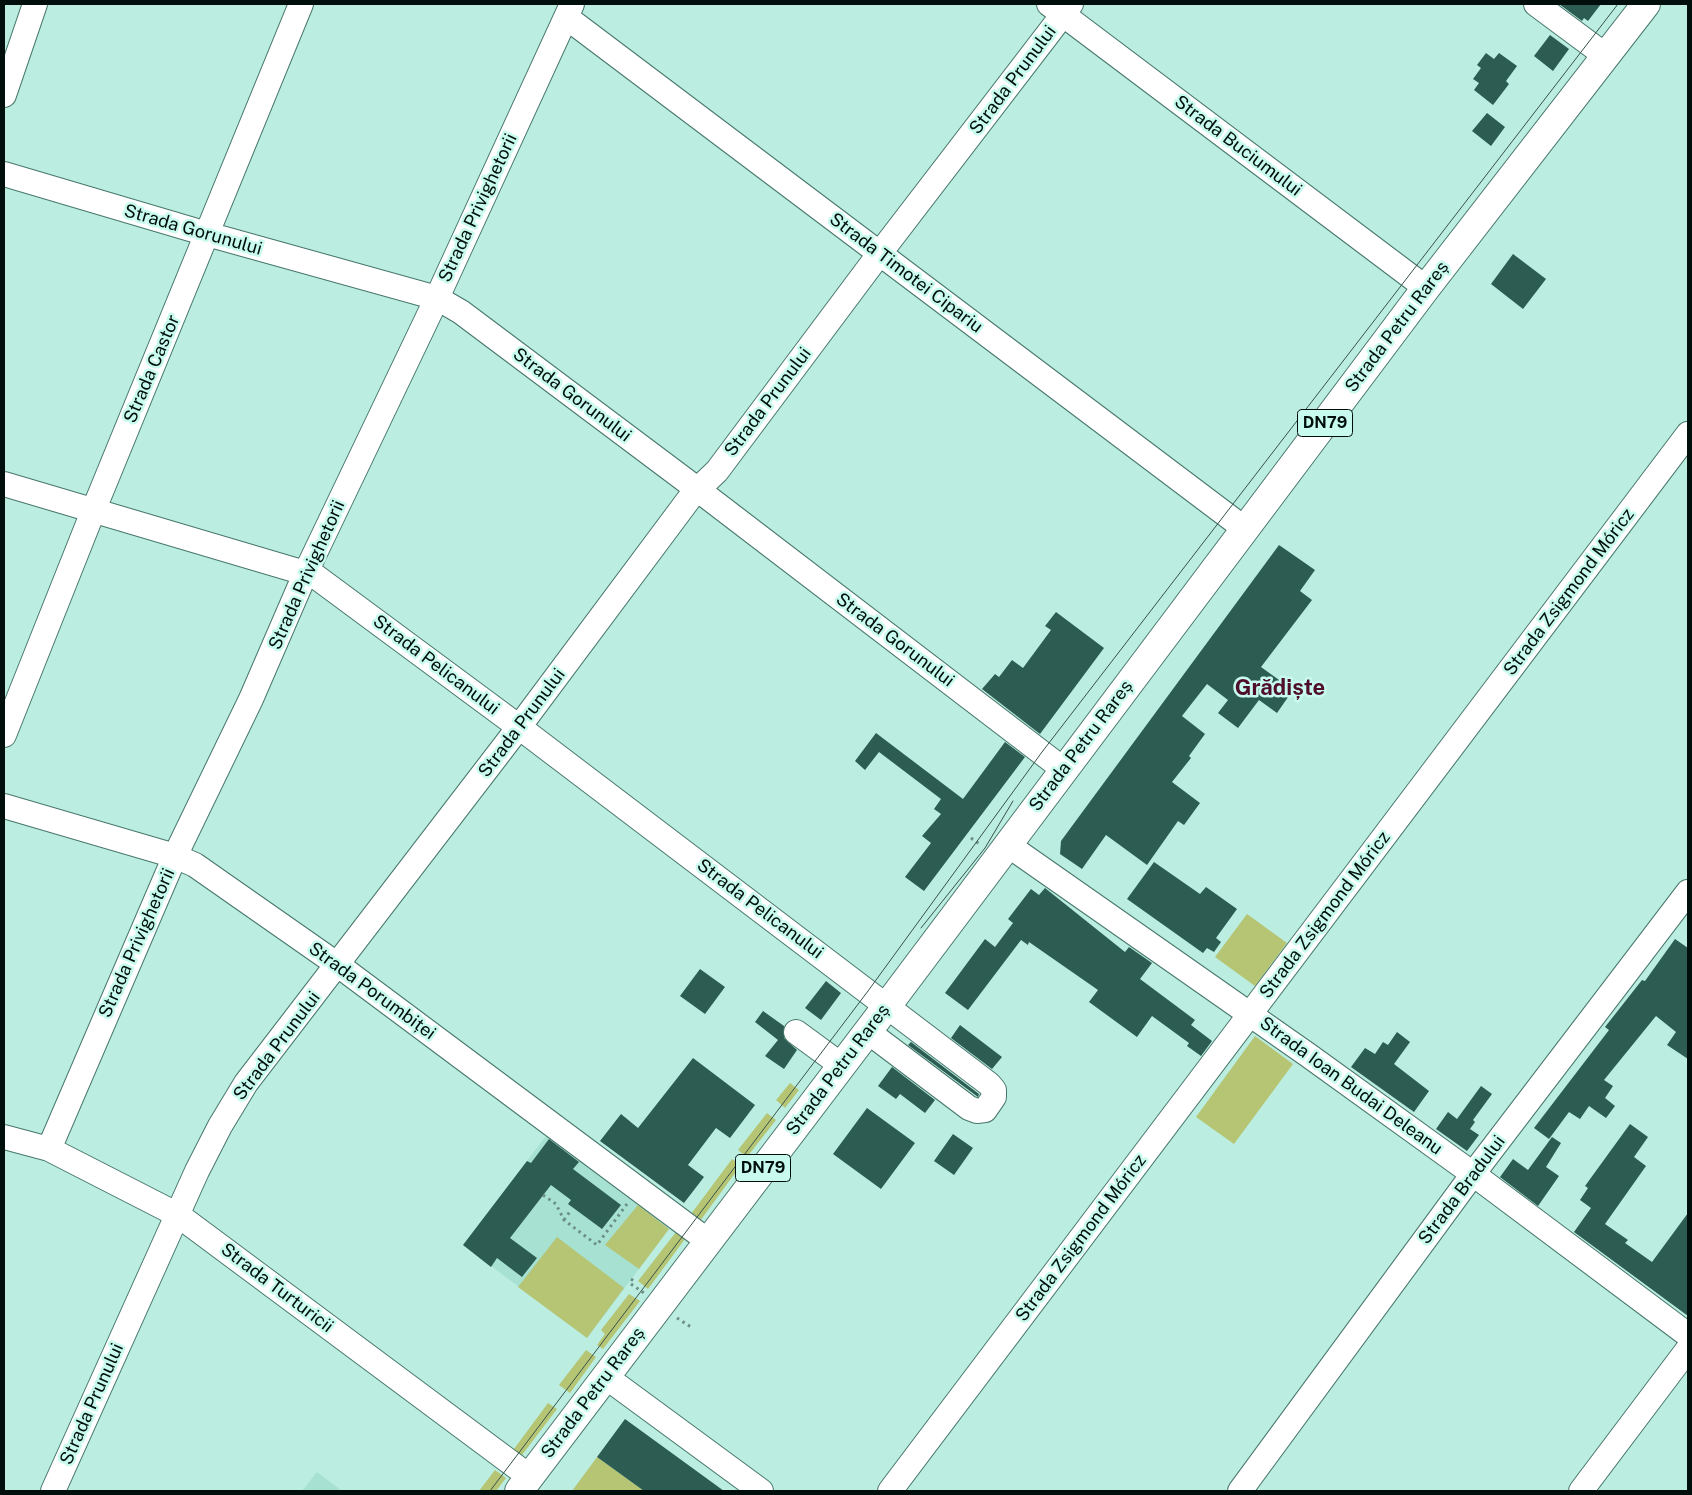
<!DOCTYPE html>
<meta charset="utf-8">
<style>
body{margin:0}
#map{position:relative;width:1692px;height:1495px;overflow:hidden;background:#bbede0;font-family:"Public Sans",sans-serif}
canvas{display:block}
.frame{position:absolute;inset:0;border:5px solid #000f0b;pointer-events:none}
</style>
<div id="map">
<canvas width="1692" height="1495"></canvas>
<div class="frame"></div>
</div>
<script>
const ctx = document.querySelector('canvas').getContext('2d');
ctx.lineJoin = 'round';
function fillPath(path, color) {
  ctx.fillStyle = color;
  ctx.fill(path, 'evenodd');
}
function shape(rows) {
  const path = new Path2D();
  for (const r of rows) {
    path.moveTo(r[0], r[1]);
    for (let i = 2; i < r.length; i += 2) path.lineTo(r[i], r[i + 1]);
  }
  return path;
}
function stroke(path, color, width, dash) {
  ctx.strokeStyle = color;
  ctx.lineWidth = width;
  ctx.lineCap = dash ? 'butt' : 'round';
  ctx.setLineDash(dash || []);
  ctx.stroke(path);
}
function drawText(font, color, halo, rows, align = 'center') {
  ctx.font = font + ' "Public Sans",sans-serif';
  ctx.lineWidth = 5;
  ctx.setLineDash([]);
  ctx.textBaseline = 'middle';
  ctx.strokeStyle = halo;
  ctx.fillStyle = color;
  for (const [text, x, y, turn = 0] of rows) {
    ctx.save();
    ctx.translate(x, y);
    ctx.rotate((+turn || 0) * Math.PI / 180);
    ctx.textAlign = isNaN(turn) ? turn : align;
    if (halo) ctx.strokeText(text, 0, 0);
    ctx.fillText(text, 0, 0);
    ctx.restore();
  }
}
fillPath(shape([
 [546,1136,669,1229,587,1338,463,1245],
 [317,1472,342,1491,302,1491]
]), '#a6e1d2');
fillPath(shape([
 [1247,914,1287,943,1255,986,1215,957],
 [1255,1036,1293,1064,1234,1144,1196,1117],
 [790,1083,799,1090,785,1108,776,1100],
 [767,1113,776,1120,747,1157,738,1150],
 [732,1159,741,1165,700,1221,691,1214],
 [638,1205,669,1229,639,1269,605,1245],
 [676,1232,685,1239,648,1289,638,1281],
 [557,1237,624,1288,587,1338,518,1287],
 [629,1294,640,1301,603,1349,597,1345,605,1334,601,1330],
 [586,1350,596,1357,570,1393,559,1385],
 [548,1403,557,1409,519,1459,511,1453],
 [597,1457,644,1491,572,1491],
 [495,1470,506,1478,496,1491,479,1491]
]), '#b6c574');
fillPath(shape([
 [1559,4,1601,4,1588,21,1584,18,1582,21],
 [1550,35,1569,49,1553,71,1534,56],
 [1486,53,1494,59,1499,53,1517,66,1506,81,1509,84,1493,105,1474,90,1479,83,1473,79,1481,68,1477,65],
 [1487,113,1505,127,1491,146,1472,131],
 [1513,254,1546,279,1523,309,1491,284],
 [1279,545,1315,570,1300,591,1312,600,1261,667,1293,690,1277,713,1259,700,1238,728,1218,713,1228,700,1207,684,1182,716,1205,734,1189,756,1191,758,1172,782,1200,803,1184,825,1178,821,1147,865,1106,835,1082,869,1060,854,1061,841],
 [1056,612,1104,648,1040,734,982,689,995,674,999,677,1012,660,1023,668,1051,630,1045,626],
 [876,733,963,799,1005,742,1025,757,924,891,905,877,931,843,922,836,941,814,934,809,941,799,879,752,865,770,855,761],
 [1154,862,1200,894,1206,887,1237,909,1216,938,1221,942,1214,952,1207,948,1203,953,1127,899],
 [1045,888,1125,952,1129,947,1152,963,1140,979,1195,1020,1191,1025,1212,1041,1201,1056,1187,1046,1189,1043,1152,1016,1137,1037,1089,1002,1098,990,1029,942,1028,945,1021,940,968,1010,945,993,985,939,995,947,1013,923,1008,919,1031,889,1039,895],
 [1675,939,1688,948,1688,1059,1667,1045,1676,1032,1656,1016,1604,1080,1613,1086,1605,1098,1615,1106,1606,1118,1589,1106,1580,1119,1569,1112,1549,1139,1534,1128,1609,1030,1605,1027,1642,980,1645,981],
 [700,969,725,987,705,1014,680,996],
 [826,981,841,993,821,1020,805,1008],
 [763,1011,784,1026,784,1038,797,1050,784,1069,765,1056,778,1040,755,1022],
 [960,1025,1002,1057,992,1069,951,1038],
 [1397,1032,1410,1042,1394,1064,1429,1091,1414,1112,1351,1067,1365,1048,1375,1054,1383,1042,1388,1045],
 [911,1042,979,1094,978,1097,908,1045],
 [693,1058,755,1105,730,1138,716,1128,688,1165,704,1177,684,1203,600,1141,621,1114,638,1128],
 [892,1067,935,1100,925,1113,900,1094,896,1099,878,1086],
 [1481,1086,1492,1094,1473,1120,1475,1122,1470,1129,1479,1135,1467,1151,1436,1129,1448,1112,1457,1119],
 [867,1108,915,1143,881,1189,833,1154],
 [1630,1124,1648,1137,1634,1157,1646,1166,1605,1224,1628,1240,1625,1243,1652,1262,1688,1213,1688,1316,1574,1232,1591,1208,1580,1200,1588,1188,1585,1186],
 [953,1134,973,1148,954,1175,934,1161],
 [1552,1137,1561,1143,1546,1167,1559,1176,1538,1206,1500,1177,1513,1159,1528,1170],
 [549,1139,579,1162,573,1169,621,1205,602,1229,568,1204,571,1200,551,1185,510,1238,537,1258,522,1277,497,1258,491,1267,463,1245,527,1161,531,1163],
 [625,1419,724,1491,644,1491,597,1457]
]), '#2d5c52');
const minor = shape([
 [1049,4,1426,288],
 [1536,4,1606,56],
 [566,17,1245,529],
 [4,95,35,4],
 [4,174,207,234,437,298,461,312,697,489,1063,769],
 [4,484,315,576,519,727,989,1084,994,1090,994,1097,985,1110,977,1111,969,1108,867,1031],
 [4,735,94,509,301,4],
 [4,806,175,856,195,865,338,965,708,1241],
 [1008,845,1308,1055,1473,1174,1688,1335],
 [796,1032,841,1065],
 [4,1137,49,1149,178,1215,530,1477],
 [49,1149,175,856,251,699,306,572,437,298,572,4],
 [606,1377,761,1491],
 [53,1491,197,1171,220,1126,246,1083,519,727,692,495,717,471,880,253,1071,4],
 [890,1491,1688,434],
 [1240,1491,1473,1174,1688,892],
 [1581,1491,1688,1349]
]);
const major = shape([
 [519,1491,887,1006,1426,288,1646,4]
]);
stroke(minor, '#48776c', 26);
stroke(major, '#48776c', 30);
stroke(shape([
 [971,838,981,845],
 [543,1195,556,1204,564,1220,597,1245,627,1204],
 [564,1220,571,1210],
 [631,1279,634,1281],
 [631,1284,644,1293],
 [677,1318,691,1327]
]), '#6c8f86', 3, [2.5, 4]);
stroke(minor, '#fff', 24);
stroke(major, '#fff', 28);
stroke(shape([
 [921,928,985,848,1013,801],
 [490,1491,868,991,1042,752,1618,4]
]), '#38524b', 1);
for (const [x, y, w] of [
 [1325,423,55],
 [763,1168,55]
]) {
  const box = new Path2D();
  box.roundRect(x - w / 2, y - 13.5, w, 27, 4);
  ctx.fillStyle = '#c8fbed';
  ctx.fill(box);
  stroke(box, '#000f0b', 1);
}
drawText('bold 16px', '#000f0b', null, [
 ["DN79",1325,423],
 ["DN79",763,1168]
]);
drawText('18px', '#000f0b', '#c8fbed', [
 ["Strada Prunului",1013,80,-53],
 ["Strada Buciumului",1238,146,37],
 ["Strada Privighetorii",478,208,-65],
 ["Strada Gorunului",193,230,16],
 ["Strada Timotei Cipariu",906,273,37],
 ["Strada Petru Rareș",1397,327,-53],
 ["Strada Castor",152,369,-67],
 ["Strada Gorunului",572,395,37],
 ["Strada Prunului",768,402,-53],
 ["Strada Privighetorii",307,575,-66],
 ["Strada Zsigmond Móricz",1569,592,-53],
 ["Strada Gorunului",895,640,37],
 ["Strada Pelicanului",436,665,37],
 ["Strada Prunului",522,723,-53],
 ["Strada Petru Rareș",1081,746,-53],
 ["Strada Pelicanului",760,909,37],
 ["Strada Zsigmond Móricz",1325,915,-53],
 ["Strada Privighetorii",137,943,-66],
 ["Strada Porumbiței",372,991,36],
 ["Strada Prunului",277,1046,-53],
 ["Strada Petru Rareș",838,1070,-53],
 ["Strada Ioan Budai Deleanu",1351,1086,36],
 ["Strada Bradului",1462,1190,-53],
 ["Strada Zsigmond Móricz",1081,1238,-53],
 ["Strada Turturicii",277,1288,37],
 ["Strada Petru Rareș",593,1393,-53],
 ["Strada Prunului",92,1404,-66]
]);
drawText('bold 22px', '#4f0d2c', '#c8fbed', [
 ["Grădiște",1280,688]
]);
</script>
